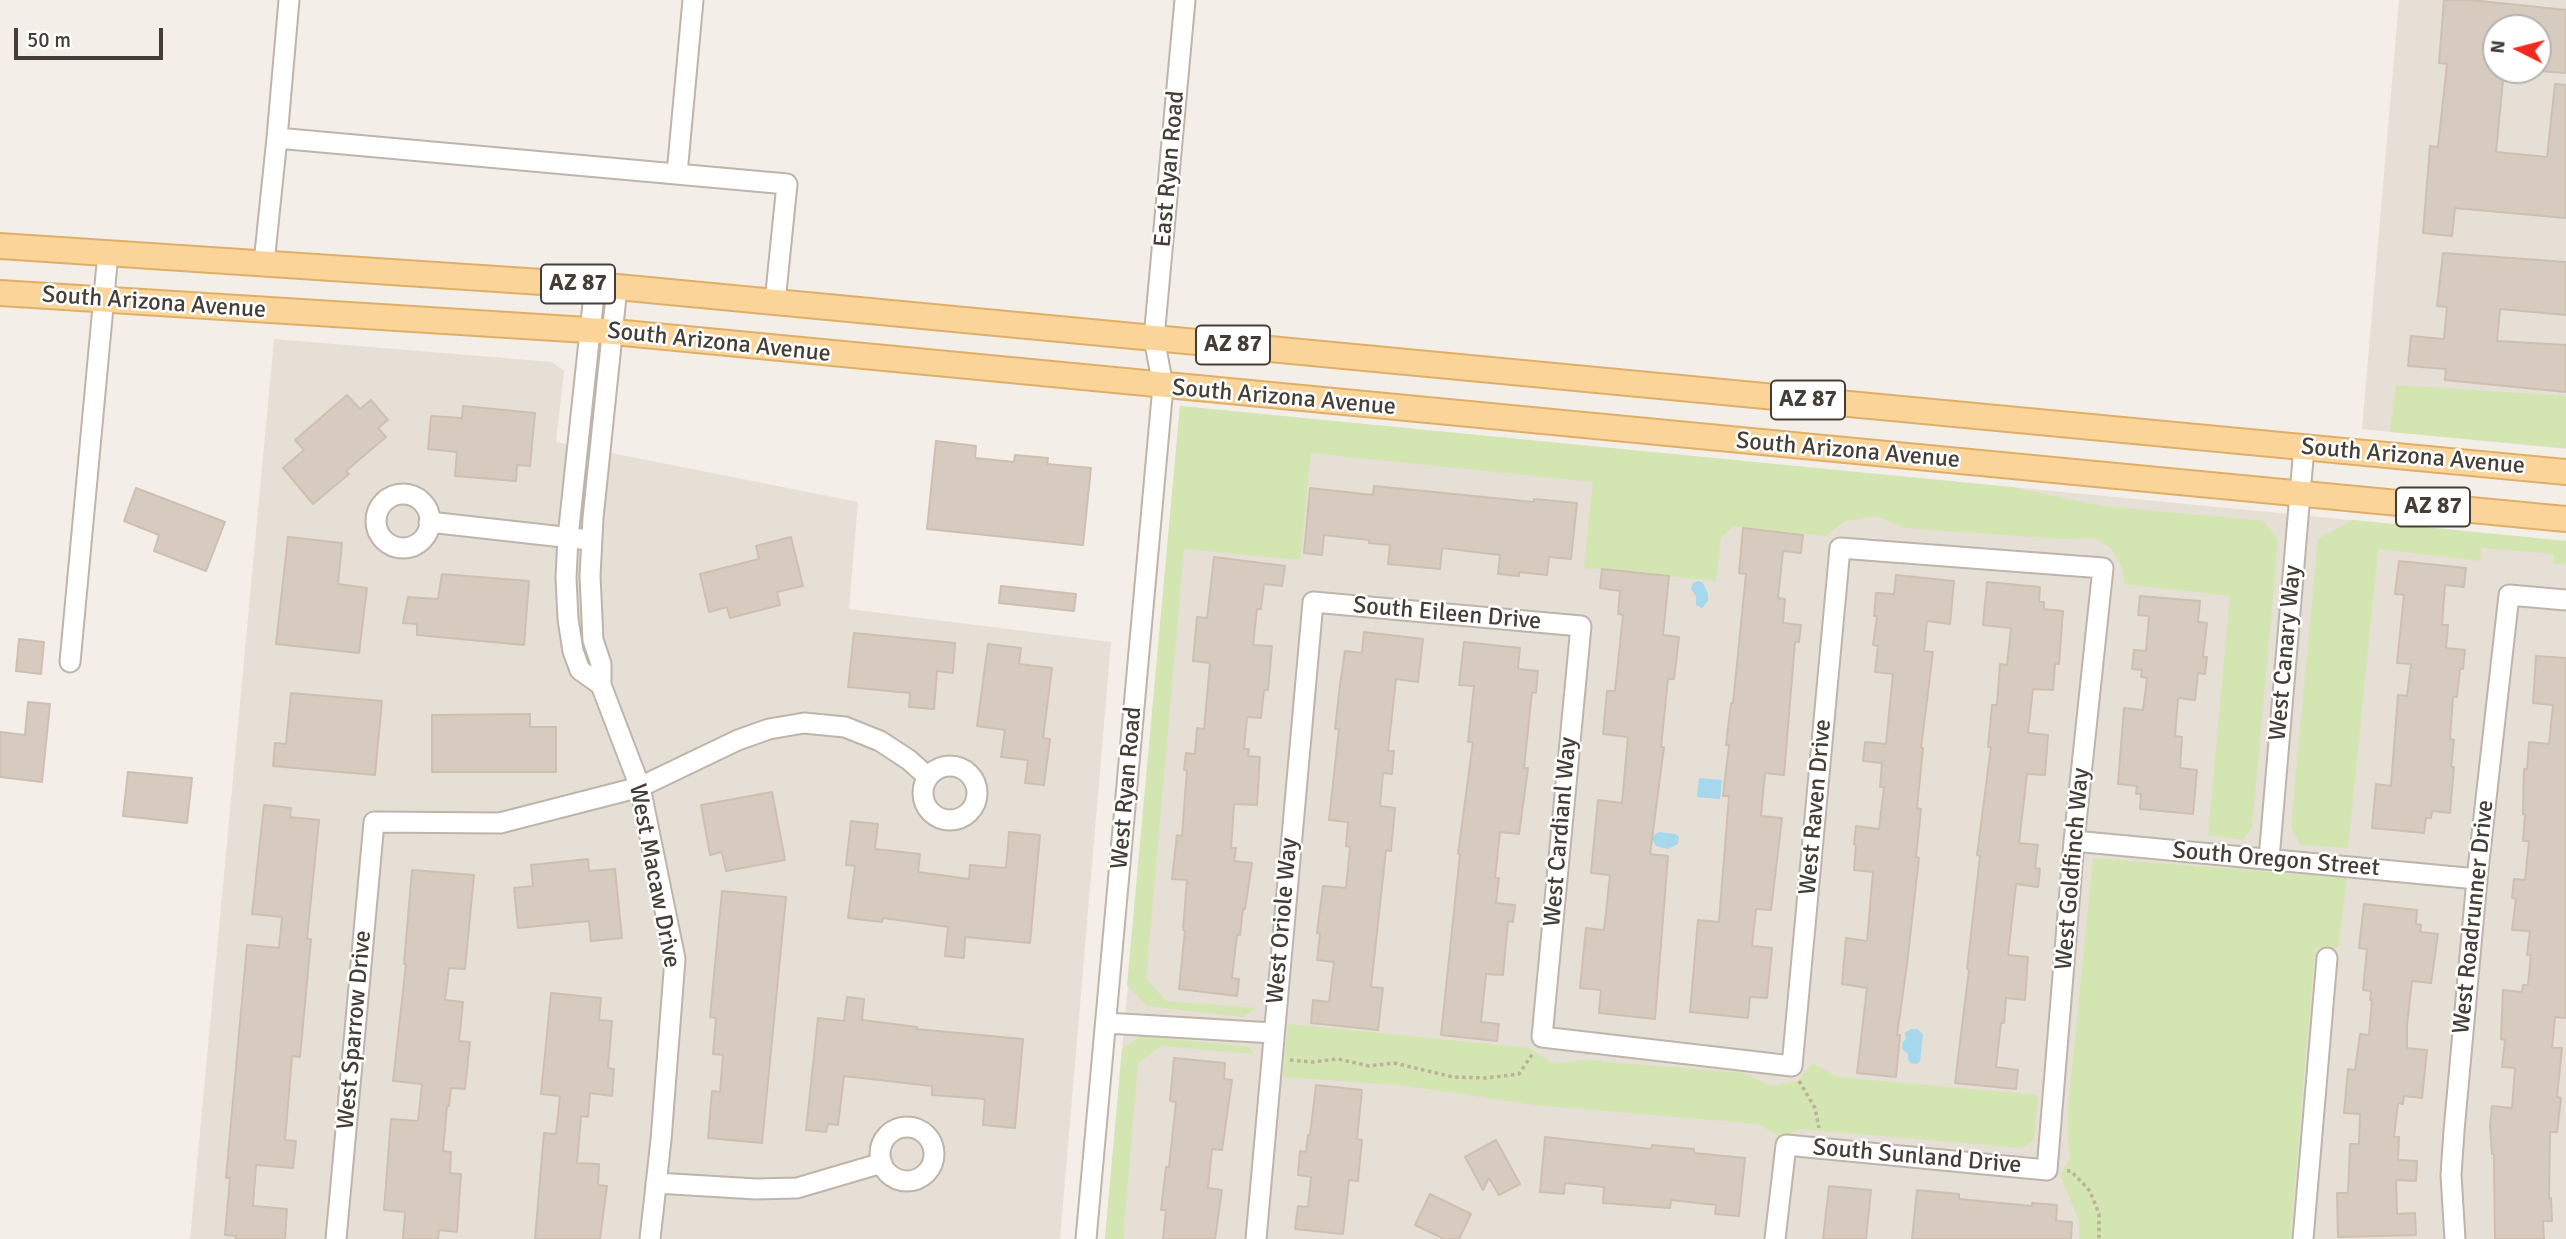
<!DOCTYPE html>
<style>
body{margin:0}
#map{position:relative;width:2566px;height:1239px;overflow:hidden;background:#f3eee7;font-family:Signika,sans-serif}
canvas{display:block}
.north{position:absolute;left:2482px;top:14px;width:70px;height:70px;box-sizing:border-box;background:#fff;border:2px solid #b5b2af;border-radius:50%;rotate:276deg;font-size:19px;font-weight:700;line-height:28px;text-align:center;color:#453e36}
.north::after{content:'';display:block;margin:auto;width:24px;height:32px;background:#f2291f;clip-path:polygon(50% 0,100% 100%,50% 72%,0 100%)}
.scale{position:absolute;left:14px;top:28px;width:149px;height:32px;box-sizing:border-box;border:4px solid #453e36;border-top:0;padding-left:9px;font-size:21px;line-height:24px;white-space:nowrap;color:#453e36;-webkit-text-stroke:5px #fff;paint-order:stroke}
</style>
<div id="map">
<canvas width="2566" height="1239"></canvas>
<div class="north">N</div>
<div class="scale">50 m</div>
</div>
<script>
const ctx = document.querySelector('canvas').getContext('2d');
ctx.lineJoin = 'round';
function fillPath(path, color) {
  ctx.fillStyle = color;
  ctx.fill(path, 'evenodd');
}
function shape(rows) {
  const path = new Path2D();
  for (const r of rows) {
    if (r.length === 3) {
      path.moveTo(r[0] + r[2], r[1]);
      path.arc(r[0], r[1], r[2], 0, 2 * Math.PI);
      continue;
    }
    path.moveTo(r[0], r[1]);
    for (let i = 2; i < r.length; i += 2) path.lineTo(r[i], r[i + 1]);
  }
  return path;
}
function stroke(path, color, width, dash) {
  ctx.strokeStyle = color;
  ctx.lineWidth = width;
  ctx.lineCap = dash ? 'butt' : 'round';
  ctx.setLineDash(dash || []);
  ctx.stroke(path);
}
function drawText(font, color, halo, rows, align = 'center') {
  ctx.font = font + ' Signika,sans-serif';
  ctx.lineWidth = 5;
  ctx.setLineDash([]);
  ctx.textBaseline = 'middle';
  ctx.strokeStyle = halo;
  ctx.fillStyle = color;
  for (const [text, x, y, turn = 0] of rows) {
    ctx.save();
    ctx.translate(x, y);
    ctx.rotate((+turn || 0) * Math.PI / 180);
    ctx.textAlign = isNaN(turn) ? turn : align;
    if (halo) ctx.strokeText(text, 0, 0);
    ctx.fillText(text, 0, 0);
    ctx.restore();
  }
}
fillPath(shape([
 [2399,0,2566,0,2566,449,2362,429],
 [2496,28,2538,28,2538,70,2496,70],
 [274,339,552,362,564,371,556,442,858,502,849,609,1111,642,1060,1239,190,1239],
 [1180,406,2566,541,2566,1239,1105,1239]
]), '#e6dfd5');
fillPath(shape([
 [2396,385,2566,396,2566,448,2390,432],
 [1180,406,2010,487,2102,506,2263,521,2278,540,2252,828,2242,840,2208,835,2230,596,2124,584,2122,567,2111,548,2093,538,2061,539,1905,528,1876,516,1845,521,1826,536,1734,526,1721,537,1716,581,1584,568,1593,482,1311,453,1300,560,1184,549,1146,978,1166,1001,1256,1008,1243,1017,1147,1006,1127,985],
 [2353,520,2566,541,2566,564,2553,563,2554,554,2481,548,2480,561,2378,549,2348,848,2301,845,2291,827,2318,539],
 [2093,858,2347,878,2338,948,2315,948,2290,1239,2079,1239,2079,1221,2060,1174,2070,1160,2067,1119],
 [1288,1024,1530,1048,1553,1064,1585,1060,1743,1073,1771,1086,1798,1081,1812,1063,1838,1077,2038,1095,2034,1140,2023,1148,1800,1129,1780,1137,1759,1124,1535,1105,1400,1085,1283,1077],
 [1141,1036,1249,1047,1254,1054,1161,1046,1138,1063,1123,1239,1105,1239,1122,1049]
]), '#d3e5b1');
fillPath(shape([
 [1698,581,1703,583,1708,594,1708,601,1702,608,1696,605,1696,596,1691,589,1693,583],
 [1699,778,1722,780,1720,799,1697,797],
 [1659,832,1675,834,1679,837,1678,844,1668,849,1656,846,1652,839,1654,835],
 [1911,1029,1917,1029,1923,1034,1920,1061,1917,1064,1911,1063,1908,1060,1908,1054,1902,1049,1903,1042,1906,1039,1905,1033]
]), '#a5d7ed');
const building = shape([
 [2444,0,2470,0,2566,10,2566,73,2538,71,2538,28,2496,28,2496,70,2504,70,2496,152,2547,157,2555,84,2566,85,2566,218,2455,208,2452,236,2423,233,2430,146,2438,147,2447,64,2439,63,2444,0],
 [2443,253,2566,262,2566,315,2500,309,2497,341,2566,345,2566,392,2445,380,2446,369,2408,366,2411,336,2444,339,2447,307,2437,306,2443,253],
 [347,395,360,409,371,400,388,420,378,428,386,437,346,471,349,474,313,504,283,468,304,450,295,440,347,395],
 [463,406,535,413,530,466,517,465,516,481,455,476,457,452,428,449,431,416,462,418,463,406],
 [936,441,976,446,975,458,1014,462,1015,455,1048,458,1047,464,1091,468,1083,545,927,529,936,441],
 [1374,486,1534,502,1534,499,1577,503,1571,559,1549,557,1547,575,1519,572,1519,576,1498,574,1500,555,1442,548,1440,569,1388,564,1390,545,1369,543,1369,540,1324,535,1322,555,1304,553,1310,488,1373,495,1374,486],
 [136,488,225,522,206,571,154,551,159,535,124,521,136,488],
 [1743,528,1803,535,1801,553,1783,551,1778,598,1785,599,1783,623,1801,625,1799,642,1795,642,1784,775,1765,773,1761,816,1782,818,1771,910,1756,909,1752,946,1772,948,1767,998,1750,997,1748,1018,1690,1012,1698,920,1719,922,1729,796,1723,796,1729,745,1726,745,1731,703,1733,703,1746,574,1739,573,1743,528],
 [288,537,342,543,338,584,367,588,359,653,276,644,288,537],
 [791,537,803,586,777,592,780,605,730,618,727,607,709,612,700,574,759,559,756,546,791,537],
 [1214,557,1285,566,1282,586,1264,584,1261,609,1257,609,1253,645,1272,646,1268,690,1264,690,1261,718,1247,717,1244,749,1249,749,1248,756,1260,757,1257,805,1234,804,1231,848,1236,848,1234,861,1252,863,1245,909,1243,908,1240,935,1237,935,1232,978,1239,979,1237,996,1179,989,1185,930,1183,930,1187,880,1172,879,1177,835,1182,836,1187,770,1184,770,1186,753,1195,754,1197,728,1204,729,1210,663,1193,661,1197,617,1207,618,1214,557],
 [2399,561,2466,568,2464,587,2445,585,2442,625,2448,625,2446,648,2465,650,2463,669,2460,669,2457,697,2453,697,2450,739,2454,740,2451,767,2454,767,2450,813,2432,811,2431,818,2426,818,2424,833,2372,828,2376,784,2391,786,2398,695,2407,696,2411,664,2397,663,2404,595,2395,594,2399,561],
 [1602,569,1669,576,1663,635,1679,637,1674,679,1668,679,1661,747,1664,747,1650,854,1668,856,1655,1019,1599,1013,1601,990,1580,988,1586,928,1604,930,1608,894,1610,875,1591,873,1598,800,1622,803,1628,737,1603,734,1607,691,1615,691,1623,615,1618,614,1620,591,1600,588,1602,569],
 [442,574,529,581,524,645,417,635,417,624,403,623,408,597,438,599,442,574],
 [1896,575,1954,581,1950,624,1927,621,1924,651,1933,652,1921,748,1923,748,1917,808,1921,809,1916,857,1919,858,1907,964,1897,1035,1900,1035,1896,1077,1857,1073,1867,988,1842,984,1846,938,1867,941,1873,872,1854,870,1856,845,1854,844,1856,826,1879,829,1884,787,1880,787,1882,763,1863,761,1865,742,1886,744,1893,674,1875,672,1878,646,1873,645,1877,616,1874,616,1876,593,1894,594,1896,575],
 [1987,582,2040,587,2039,602,2044,602,2044,609,2063,611,2059,664,2055,664,2053,690,2033,689,2028,733,2048,735,2045,775,2027,774,2019,843,2038,845,2035,868,2040,869,2038,887,2016,884,2008,955,2028,957,2025,1000,2006,998,2004,1023,2001,1023,1996,1067,2018,1070,2016,1089,1955,1083,1969,970,1967,969,1980,856,1977,855,1991,747,1988,747,1992,705,1997,705,2000,664,2007,665,2011,628,1983,625,1987,582],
 [1001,586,1076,594,1074,611,999,603,1001,586],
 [2140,596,2200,601,2198,622,2207,623,2203,657,2207,657,2205,674,2198,673,2195,700,2178,698,2175,736,2182,737,2180,768,2197,770,2193,814,2140,809,2141,794,2136,794,2137,786,2118,784,2124,708,2143,710,2147,678,2141,677,2142,670,2132,669,2134,650,2146,651,2149,616,2138,615,2140,596],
 [1364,632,1423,639,1418,682,1396,679,1388,751,1394,751,1392,774,1383,773,1380,806,1395,808,1391,851,1386,850,1371,987,1383,988,1378,1030,1311,1023,1313,1000,1329,1002,1334,962,1317,960,1320,934,1317,933,1323,886,1346,888,1350,847,1346,846,1348,822,1329,820,1339,729,1335,729,1340,685,1345,651,1362,653,1364,632],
 [854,633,955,643,953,673,937,671,934,709,909,707,910,693,848,687,854,633],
 [19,639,44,642,41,674,16,671,19,639],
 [1464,642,1520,648,1518,669,1538,671,1536,693,1532,692,1524,768,1528,768,1519,834,1500,832,1495,878,1499,878,1496,903,1515,905,1513,922,1508,921,1503,975,1486,974,1481,1022,1499,1024,1497,1041,1441,1035,1460,854,1458,854,1473,742,1468,742,1474,686,1459,685,1464,642],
 [988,644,1021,648,1019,664,1052,668,1043,738,1050,739,1044,785,1025,783,1028,760,1001,757,1005,730,977,726,988,644],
 [2536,656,2566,658,2566,1018,2555,1017,2552,1048,2562,1048,2557,1097,2561,1098,2557,1132,2550,1132,2549,1198,2551,1198,2552,1221,2543,1221,2544,1239,2495,1239,2494,1154,2492,1154,2490,1126,2492,1106,2512,1108,2515,1068,2502,1067,2505,1040,2501,1039,2503,990,2522,992,2523,985,2528,985,2531,955,2527,955,2530,931,2512,930,2516,899,2512,898,2514,879,2525,880,2529,841,2523,841,2525,814,2523,814,2524,769,2527,769,2529,742,2549,744,2553,705,2533,703,2536,656],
 [291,693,382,701,375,775,273,766,275,743,286,744,291,693],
 [28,702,50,704,42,782,0,777,0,732,25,735,28,702],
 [530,714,530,727,556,727,556,772,432,772,432,715,530,714],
 [128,772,192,778,187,823,123,816,128,772],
 [772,792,785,860,726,871,722,852,710,855,701,805,772,792],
 [264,805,291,808,290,817,319,820,307,939,311,939,300,1057,292,1056,285,1140,296,1141,293,1168,256,1165,253,1206,287,1209,285,1239,235,1239,236,1236,225,1235,230,1178,226,1178,247,945,279,948,282,917,252,914,264,805],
 [851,821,878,824,875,849,920,854,918,872,969,879,970,865,1006,868,1009,832,1040,835,1030,943,965,937,964,958,945,956,948,927,883,918,882,922,848,918,855,866,846,865,851,821],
 [588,859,589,871,615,869,622,938,591,941,589,921,518,928,514,888,533,886,531,865,588,859],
 [412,870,474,875,465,969,449,968,445,1000,463,1002,459,1041,470,1042,465,1089,451,1088,449,1106,447,1106,443,1151,451,1152,450,1173,461,1174,457,1232,439,1230,438,1239,403,1239,405,1212,384,1210,391,1119,418,1121,422,1084,393,1081,406,964,404,964,412,870],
 [722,891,786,897,762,1143,708,1138,712,1091,720,1092,723,1055,713,1054,716,1018,710,1017,722,891],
 [2364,904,2417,910,2416,924,2421,925,2420,932,2438,934,2431,983,2412,981,2407,1025,2407,1048,2427,1050,2422,1098,2404,1096,2403,1104,2398,1103,2394,1137,2399,1137,2398,1160,2417,1161,2416,1181,2396,1180,2397,1214,2415,1213,2416,1235,2338,1237,2337,1193,2348,1193,2350,1144,2359,1144,2360,1114,2344,1113,2348,1069,2355,1070,2360,1034,2369,1035,2372,1000,2370,1000,2371,991,2363,990,2367,949,2359,948,2364,904],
 [551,993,601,998,599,1020,612,1021,608,1068,614,1069,612,1096,590,1093,588,1117,581,1116,577,1163,599,1164,598,1185,607,1186,600,1239,535,1239,544,1133,556,1134,560,1096,541,1094,551,993],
 [847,997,864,999,862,1020,917,1027,916,1029,1023,1039,1015,1128,983,1125,985,1099,932,1095,932,1086,844,1076,838,1125,828,1124,826,1132,806,1130,818,1018,844,1021,847,997],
 [1174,1058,1225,1063,1224,1079,1232,1080,1222,1150,1212,1149,1208,1188,1222,1190,1215,1239,1163,1239,1166,1210,1161,1210,1166,1167,1169,1167,1176,1102,1170,1101,1174,1058],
 [1316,1085,1362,1090,1357,1139,1362,1140,1358,1181,1349,1180,1343,1234,1295,1229,1298,1206,1308,1207,1311,1177,1298,1175,1300,1151,1306,1152,1308,1135,1310,1135,1316,1085],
 [1545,1137,1651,1149,1652,1145,1694,1149,1694,1153,1745,1158,1739,1216,1715,1214,1716,1205,1671,1200,1670,1208,1603,1203,1604,1187,1565,1183,1564,1194,1540,1192,1545,1137],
 [1496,1140,1520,1184,1499,1195,1489,1178,1483,1190,1465,1157,1496,1140],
 [1829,1186,1871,1190,1866,1239,1823,1239,1829,1186],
 [1917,1190,1959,1194,1959,1199,2032,1206,2032,1203,2057,1205,2056,1221,2072,1222,2071,1239,1912,1239,1917,1190],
 [1430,1194,1471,1214,1459,1239,1444,1239,1415,1225,1430,1194]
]);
fillPath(building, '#d7cbbf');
stroke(building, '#cebfb0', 2);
const minor = shape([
 [277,138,289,0],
 [677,174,693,0],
 [264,263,277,138,787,184,775,302],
 [595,285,568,537,566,578,568,619,573,651,580,670,601,685],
 [617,287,593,518,590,576,593,640,601,664,601,685,640,787,675,959,661,1140,650,1239],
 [403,521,27],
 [429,522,581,539],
 [70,662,108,253],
 [950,793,27],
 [2074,841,2477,879],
 [2269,859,2304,447],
 [1106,1023,1273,1033],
 [907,1154,27],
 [656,1183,756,1189,797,1188,882,1163],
 [336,1239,374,822,500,823,640,787,738,740,769,729,804,723,845,727,880,741,909,760,928,777],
 [1086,1239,1163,386,1154,338,1185,0],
 [1256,1239,1313,602,1581,626,1542,1037,1792,1066,1840,548,2103,568,2074,841,2047,1170,1786,1145,1775,1239],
 [2303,1239,2327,958],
 [2455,1239,2451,1175,2454,1131,2477,879,2509,595,2566,600]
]);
const major = shape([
 [0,246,617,287,2566,472],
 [0,293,603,331,2566,519]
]);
stroke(minor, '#beb4a9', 23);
stroke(major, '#dfaf68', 28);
stroke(shape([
 [1290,1060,1312,1062,1338,1059,1369,1066,1394,1063,1453,1077,1486,1078,1519,1074,1533,1053],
 [1799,1081,1815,1108,1819,1128],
 [2067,1171,2071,1171,2090,1191,2099,1214,2099,1239]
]), '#bfaf9b', 3.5, [3.5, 3.5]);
stroke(minor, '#fff', 19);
stroke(major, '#fad498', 24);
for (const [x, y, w] of [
 [578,284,74],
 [1233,345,74],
 [1808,400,74],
 [2433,507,74]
]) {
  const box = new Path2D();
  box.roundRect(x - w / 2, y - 19.5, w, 39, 5);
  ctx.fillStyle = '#fff';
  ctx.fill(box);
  stroke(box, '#453e36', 2);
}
drawText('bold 23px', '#453e36', null, [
 ["AZ 87",578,284],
 ["AZ 87",1233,345],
 ["AZ 87",1808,400],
 ["AZ 87",2433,507]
]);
drawText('24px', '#453e36', '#fff', [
 ["East Ryan Road",1170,169,-85],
 ["South Arizona Avenue",154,303,4],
 ["South Arizona Avenue",719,343,6],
 ["South Arizona Avenue",1284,398,5],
 ["South Arizona Avenue",1848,451,5],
 ["South Arizona Avenue",2413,457,5],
 ["South Eileen Drive",1447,614,5],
 ["West Canary Way",2286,653,-85],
 ["West Ryan Road",1127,788,-85],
 ["West Raven Drive",1816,807,-85],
 ["West Cardianl Way",1561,832,-85],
 ["South Oregon Street",2276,860,5],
 ["West Goldfinch Way",2073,869,-85],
 ["West Macaw Drive",654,876,79],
 ["West Roadrunner Drive",2474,917,-84],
 ["West Oriole Way",1283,921,-85],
 ["West Sparrow Drive",355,1030,-85],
 ["South Sunland Drive",1917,1157,5]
]);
</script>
